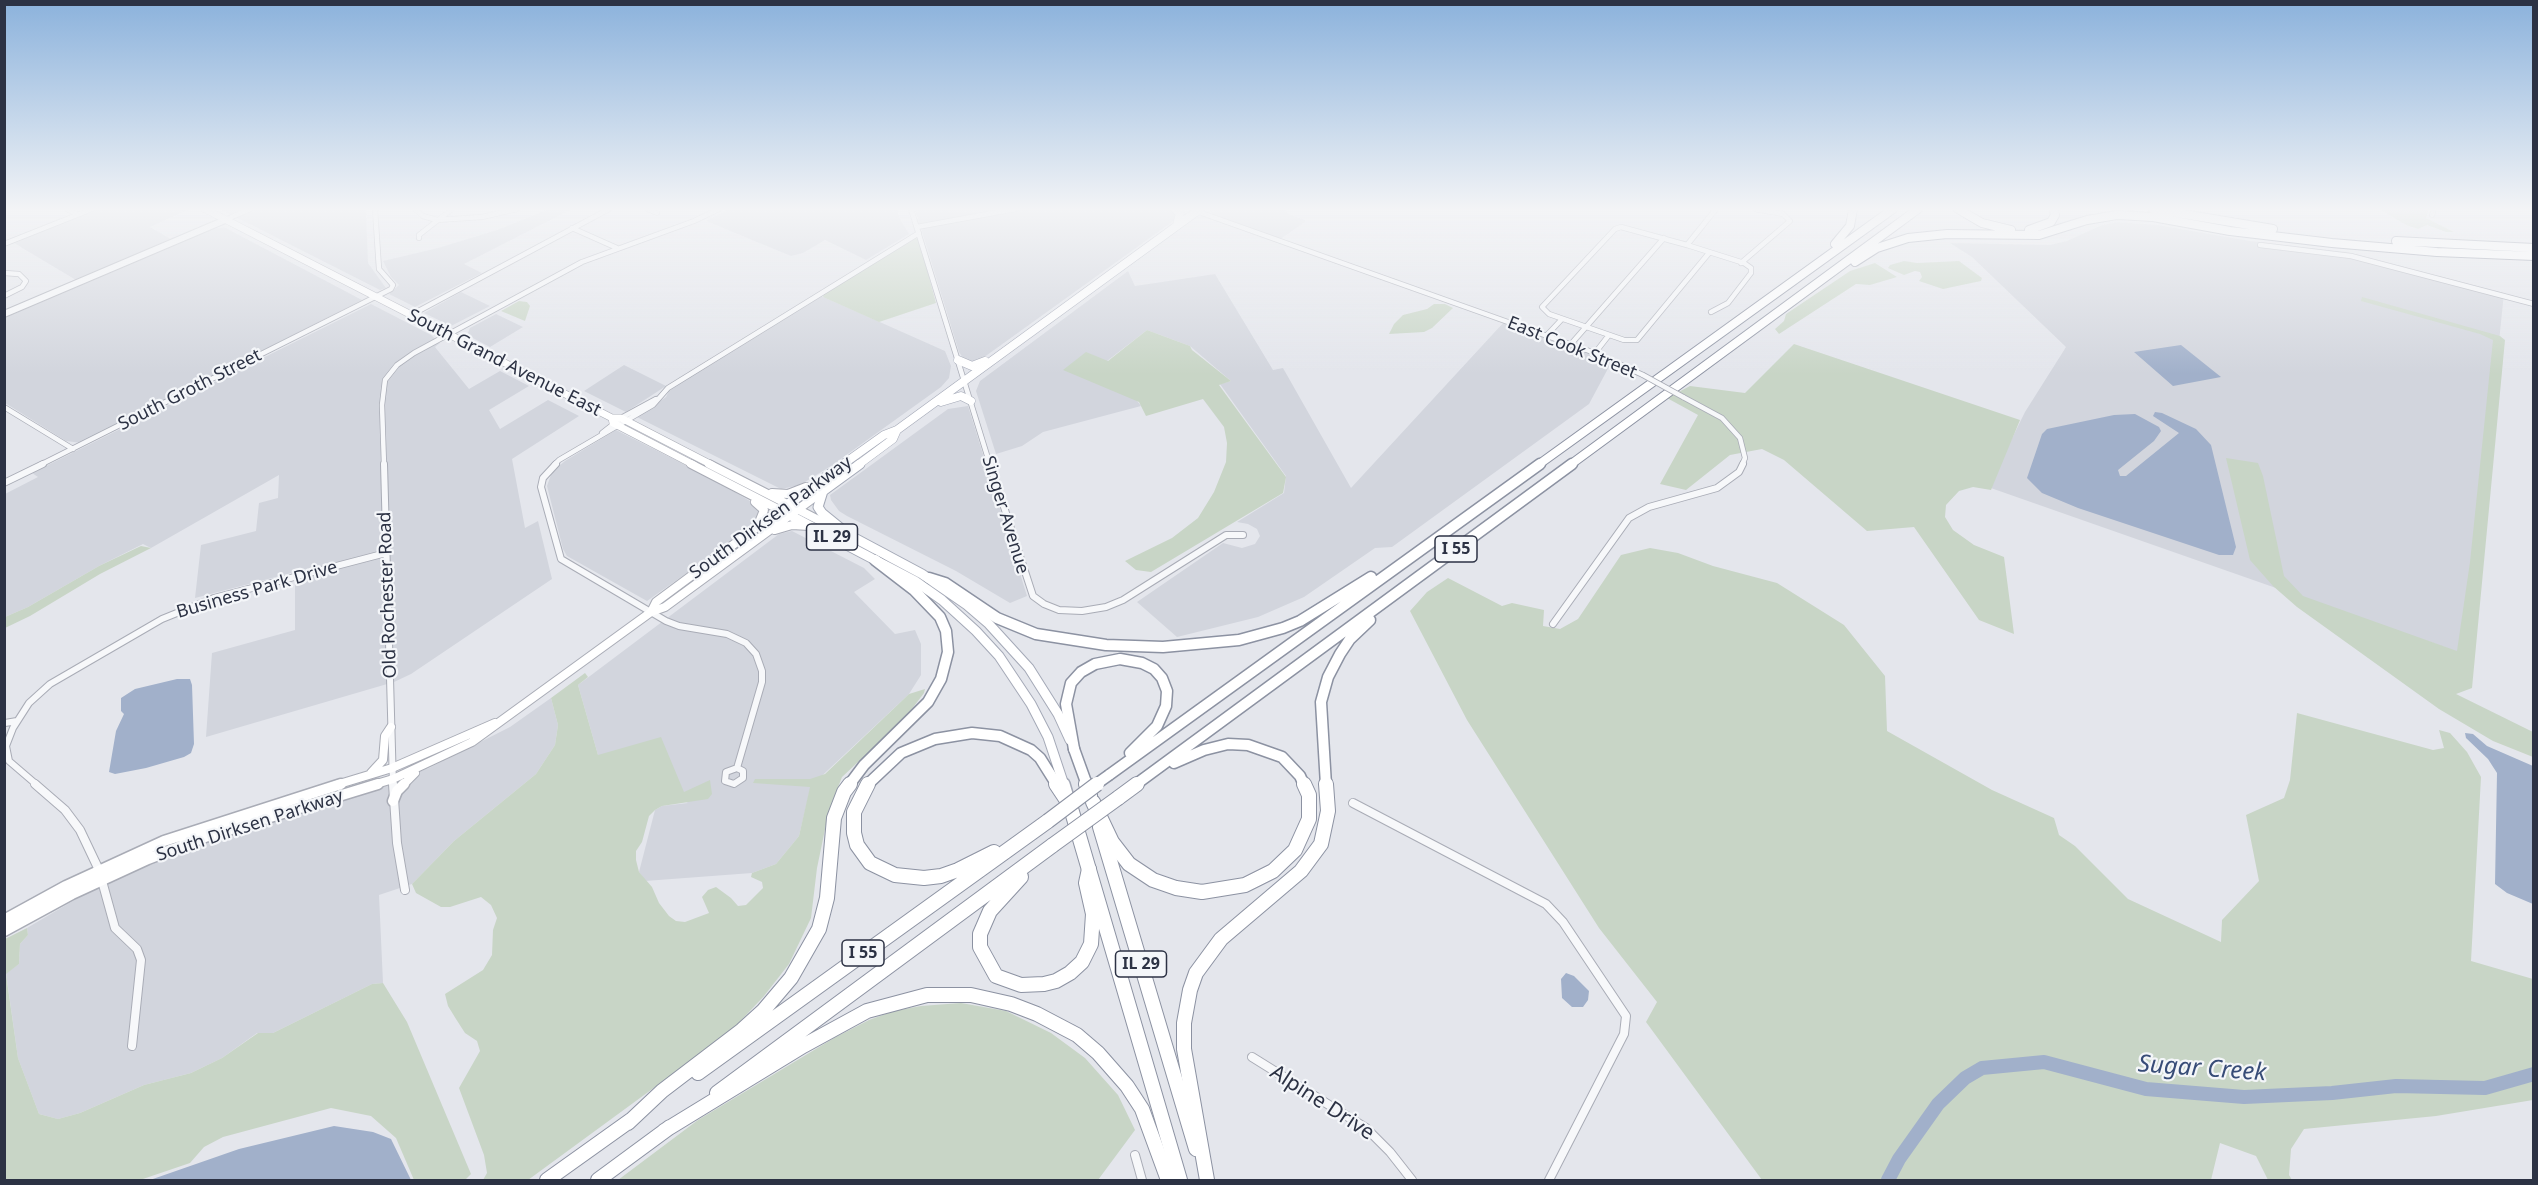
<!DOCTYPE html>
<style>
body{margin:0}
#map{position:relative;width:2538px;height:1185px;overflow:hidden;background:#e4e6ec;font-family:"Noto Sans",sans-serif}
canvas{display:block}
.frame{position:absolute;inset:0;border:6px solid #2c3244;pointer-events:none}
</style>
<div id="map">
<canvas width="2538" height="1185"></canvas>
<div class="frame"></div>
</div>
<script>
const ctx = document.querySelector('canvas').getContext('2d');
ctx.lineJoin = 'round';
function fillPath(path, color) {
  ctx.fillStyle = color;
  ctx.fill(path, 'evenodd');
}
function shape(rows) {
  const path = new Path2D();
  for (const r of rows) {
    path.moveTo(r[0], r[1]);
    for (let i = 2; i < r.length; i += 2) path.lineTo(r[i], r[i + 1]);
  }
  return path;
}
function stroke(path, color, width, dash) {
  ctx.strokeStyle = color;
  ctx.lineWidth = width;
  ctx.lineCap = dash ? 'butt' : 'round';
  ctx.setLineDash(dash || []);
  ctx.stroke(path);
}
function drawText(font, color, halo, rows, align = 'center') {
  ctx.font = font + ' "Noto Sans",sans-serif';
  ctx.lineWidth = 4.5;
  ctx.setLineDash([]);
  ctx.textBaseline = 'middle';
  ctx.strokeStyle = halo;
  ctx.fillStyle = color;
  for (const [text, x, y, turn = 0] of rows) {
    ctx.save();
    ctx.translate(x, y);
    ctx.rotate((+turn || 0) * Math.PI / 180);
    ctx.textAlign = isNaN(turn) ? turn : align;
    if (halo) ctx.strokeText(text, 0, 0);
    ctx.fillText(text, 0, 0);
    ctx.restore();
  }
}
fillPath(shape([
 [97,209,190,209,150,227,171,239,76,280,14,243],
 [220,209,366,209,368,263,386,288,380,290],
 [549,209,572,209,464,264,482,273,415,307,389,294,399,285,391,277,383,261,438,248,497,230],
 [729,209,897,209,899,217,909,234,866,260,825,240,803,253,791,256,706,221],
 [915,209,1172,209,1177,212,1177,218,1172,222,976,363,965,361,959,352],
 [1211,209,1289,209,1284,212,1305,220,1305,222,1279,240,1214,215,1210,211],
 [2118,222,2158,225,2250,241,2347,252,2504,293,2467,655,1988,487,2025,412,2066,347,1972,257,1950,243,2050,245,2067,241,2102,225],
 [224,227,362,300,82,443,66,441,5,403,4,318,213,229],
 [1128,271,1135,286,1215,274,1273,370,1283,368,1351,488,1504,322,1587,351,1611,363,1589,404,1392,547,1375,548,1304,597,1258,617,1177,637,1137,602,1223,543,1242,548,1255,544,1260,536,1257,529,1248,524,1237,522,1284,493,1286,476,1220,384,1231,381,1190,346,1147,330,1107,361,1141,406,1043,432,1022,446,996,454,976,391,980,381],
 [461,292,490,306,451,326,424,313],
 [819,295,945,351,951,366,949,378,941,387,831,466,800,485,781,489,637,417,666,397,669,391,680,383],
 [371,304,431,335,440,343,435,347,469,389,500,371,529,386,489,410,500,429,548,400,579,416,512,459,525,528,538,521,552,579,411,674,394,682,206,737,212,653,295,630,295,572,195,598,201,545,256,531,259,503,278,498,279,475,151,548,143,544,99,566,28,607,5,617,5,494,38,477,32,473],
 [496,314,523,327,490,347,467,335,470,328],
 [624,365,666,386,626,412,584,391],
 [968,406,1027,596,1010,603,956,571,847,516,839,511,831,500,830,495,948,409],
 [616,430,711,478,755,504,761,513,755,525,647,601,567,556,563,549,547,486,552,472,565,461],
 [792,531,864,568,875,579,854,592,895,634,915,630,921,644,921,675,909,694,811,786,799,836,776,864,752,873,645,881,639,872,655,810,662,806,688,803,598,755,578,685,779,534],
 [551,698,558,725,555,745,536,774,454,841,412,884,379,895,383,983,372,984,273,1033,257,1033,222,1058,191,1073,144,1085,80,1113,58,1119,39,1114,18,1058,6,973,19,964,20,944,28,935,27,928,88,892,176,853,225,835,362,794,429,768,510,727]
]), '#d2d5dd');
fillPath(shape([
 [2379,209,2429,209,2426,218,2454,232,2446,232,2427,225,2418,229,2406,225],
 [915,237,919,240,936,303,879,322,823,297,824,293],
 [1904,261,1917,263,1959,261,1982,278,1981,281,1943,289,1919,281,1922,277,1920,272,1915,271,1904,275,1888,268,1890,265],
 [1875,263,1897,277,1870,285,1856,284,1779,334,1775,329,1784,321,1786,314,1850,271],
 [2362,297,2500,336,2505,340,2472,688,2456,694,2533,732,2533,757,2493,741,2439,709,2297,607,2273,586,2250,560,2226,458,2258,463,2263,476,2284,576,2303,596,2457,651,2470,562,2493,340,2480,334,2361,301],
 [519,301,527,302,530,306,525,321,501,311],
 [1434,304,1445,304,1453,308,1432,328,1424,332,1389,334,1394,324,1403,315,1427,309],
 [1147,330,1190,346,1192,350,1231,381,1219,385,1286,477,1283,493,1151,572,1136,570,1125,561,1172,538,1198,518,1214,492,1226,462,1227,443,1224,427,1203,399,1146,416,1139,402,1063,370,1086,352,1108,361],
 [1794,344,2020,420,1991,490,1973,487,1959,491,1946,505,1945,517,1953,530,1974,545,2004,557,2014,634,1979,620,1914,527,1867,531,1784,460,1762,449,1730,455,1686,490,1660,484,1698,415,1667,398,1690,386,1745,393],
 [141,546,151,548,100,574,30,616,5,628,5,617,28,607,99,566],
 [1650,548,1678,553,1713,566,1777,583,1844,625,1885,676,1887,731,1992,790,2054,818,2059,835,2075,846,2128,899,2221,942,2222,920,2259,881,2246,815,2284,798,2290,780,2297,713,2433,750,2444,748,2439,730,2450,733,2467,752,2481,777,2471,961,2533,979,2533,1100,2436,1116,2304,1129,2291,1149,2289,1175,2292,1180,2268,1180,2256,1156,2220,1143,2211,1180,1762,1180,1646,1022,1657,1002,1599,928,1467,720,1410,611,1427,592,1448,578,1502,606,1512,603,1544,610,1543,626,1560,629,1578,619,1621,555],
 [585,673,588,677,578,685,598,755,661,737,684,792,710,780,712,794,708,799,662,806,655,810,649,816,642,842,636,851,636,860,639,872,652,887,659,903,669,916,676,921,685,922,709,913,702,897,708,890,716,887,731,898,738,906,746,905,763,888,762,882,751,877,752,873,776,864,799,836,810,787,753,783,755,779,810,779,825,774,909,694,925,689,924,693,905,718,842,777,829,810,817,868,811,918,789,964,764,996,734,1028,711,1046,528,1180,483,1180,487,1173,484,1155,459,1088,480,1051,477,1041,465,1033,456,1019,448,1006,445,994,483,970,492,955,493,930,497,918,491,905,481,897,450,907,441,907,416,893,412,884,454,841,536,774,555,745,558,725,551,698],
 [27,928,28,935,20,944,19,964,6,974,18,1058,39,1114,58,1119,80,1113,144,1085,191,1073,222,1058,258,1033,273,1033,372,984,383,983,407,1022,471,1174,465,1180,414,1180,396,1138,371,1116,331,1108,223,1137,204,1147,190,1163,140,1180,5,1180,5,939],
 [961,1003,1006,1011,1051,1033,1085,1058,1118,1095,1135,1130,1098,1180,618,1180,698,1120,834,1038,869,1020,894,1011,921,1006]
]), '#c8d5c6');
fillPath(shape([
 [2181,345,2221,377,2173,386,2134,352],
 [2155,412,2162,413,2196,429,2211,445,2236,547,2233,555,2219,555,2078,508,2042,493,2027,478,2042,434,2047,429,2114,415,2135,414,2159,427,2161,431,2154,441,2118,470,2120,476,2126,476,2179,433,2153,416],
 [177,679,190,679,192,685,194,744,191,753,184,757,146,768,115,774,109,772,116,731,124,714,121,711,121,698,135,689],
 [2465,733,2473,734,2487,746,2533,766,2533,904,2507,893,2495,884,2497,773,2488,759,2466,738],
 [1566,973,1574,976,1589,991,1588,1000,1583,1007,1572,1007,1562,998,1561,979],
 [334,1126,373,1132,391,1139,411,1180,150,1180,239,1149]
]), '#a1b0ca');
stroke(shape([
 [1888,1180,1899,1159,1938,1104,1965,1078,1982,1068,2044,1062,2146,1089,2244,1097,2332,1093,2396,1086,2485,1088,2534,1074]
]), '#a1b0ca', 14);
const minorFar2 = shape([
 [67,209,77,214],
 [415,209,423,216,437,220,482,217,517,209],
 [647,209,657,213],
 [911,209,990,465],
 [1196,211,1595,353,1643,375],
 [2432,215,2434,209],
 [225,220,250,209],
 [917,227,1015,209],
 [572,228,617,248],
 [419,238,419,235,452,209],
 [4,244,92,209],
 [1687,245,1716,209],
 [2260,245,2351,256,2534,304],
 [1709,253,1637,340,1624,340,1549,314,1542,307,1615,229,1621,227,1687,245,1744,263,1751,268,1751,273,1728,303,1711,312],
 [1741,263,1790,221,1783,214,1755,209],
 [4,273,19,274,26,281,22,287,4,296],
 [411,315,609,209],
 [1547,335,1562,319],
 [1571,344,1664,238],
 [1595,353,1609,335],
 [1683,397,1722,418,1740,438,1745,458,1742,465],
 [4,407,73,449],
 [602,433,621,418,656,399],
 [40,465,391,289,393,285,379,269,375,209],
 [384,465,382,405,385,380,397,365,414,353,582,262,694,221,719,209],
 [554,465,559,460,653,405,668,388,919,233]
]);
const minorFar1 = shape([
 [384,464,393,785],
 [556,464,543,478,541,487,561,559,666,621,679,626,727,634,746,643,756,654,762,671,762,682,737,768],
 [990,464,1033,596,1044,604,1059,610,1082,611,1106,607,1123,600,1226,535,1243,535],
 [4,483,43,464],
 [1553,624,1629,518,1649,507,1717,488,1739,472,1743,464],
 [5,723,17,721],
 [737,768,743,771,743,778,734,784,725,781,726,772,737,768],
 [37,785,9,761,6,746,13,728,29,703,50,684,162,619,214,598,386,553]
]);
const minor = shape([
 [35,784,65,810,80,830,99,870,115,928,137,949,141,960,132,1046],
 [393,784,397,843,405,890],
 [1353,803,1546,904,1563,922,1626,1016,1624,1034,1549,1180],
 [1252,1057,1366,1128,1390,1152,1412,1180],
 [1135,1155,1142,1180]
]);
const tertiary = shape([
 [4,314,225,220]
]);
const secondaryFar2 = shape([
 [205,209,612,418,621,418,712,465],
 [612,418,613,423,694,465]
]);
const secondaryFar1 = shape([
 [709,464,840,531],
 [772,493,788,494,806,487],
 [755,502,764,510,758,525],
 [775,530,792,525,809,526],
 [651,612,656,602,780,510,691,464],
 [371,773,383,760,385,736,391,727],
 [336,785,392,768,495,723],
 [373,785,393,779,472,742,651,612,665,607,823,491],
 [403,785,415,773]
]);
const secondary = shape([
 [393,801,397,791,404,784],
 [4,920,66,886,164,841,341,784],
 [4,931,72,894,148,859,205,837,378,784]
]);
const primaryFar2 = shape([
 [1175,209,1180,213,1177,225],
 [958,360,972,366,985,361],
 [941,402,961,396,971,401],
 [842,465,884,435,897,430,1200,209],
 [858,465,893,439,897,430]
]);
const primaryFar1 = shape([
 [844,464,780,510,915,581,942,600,976,631,999,656,1031,704,1048,737,1064,785],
 [860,464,823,491,818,507,822,513,849,535,922,574,967,605,988,623,1029,668,1058,714,1070,740]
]);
const primary = shape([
 [1064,784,1067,794]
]);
const trunkFar1 = shape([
 [1074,749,1087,785]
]);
const trunk = shape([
 [1086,784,1090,795],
 [1070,805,1180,1180],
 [1100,827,1196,1149]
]);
const motorwayFar2 = shape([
 [1958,209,1982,223,2011,230],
 [2153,209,2273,229],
 [2029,230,2051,222,2055,215,2054,209],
 [2396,241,2534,248],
 [1835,244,1850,226,1853,209],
 [1855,262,1877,248,1908,238,1947,234,2039,235,2087,220,2117,215,2153,217,2230,231,2332,243,2437,252,2534,256],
 [1538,465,1893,209],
 [1570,465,1918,209]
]);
const motorwayFar1 = shape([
 [929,578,945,583,997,618,1036,634,1106,645,1163,647,1239,640,1283,628,1300,621,1371,577],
 [1074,749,1066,704,1071,683,1081,672,1095,664,1120,659,1142,663,1154,669,1162,678,1167,691,1166,706,1157,726,1130,753],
 [1174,763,1204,750,1228,744,1248,745,1282,757,1300,776,1304,785],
 [1109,775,1540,464],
 [849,785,864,765,928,702,941,679,948,652,946,631,940,617,914,590,875,560],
 [867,785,901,753,935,739,972,733,1000,736,1031,750,1040,758,1057,785],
 [1135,785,1572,464],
 [1326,785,1321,702,1328,677,1340,654,1350,639,1370,620]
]);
const motorway = shape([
 [868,784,854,812,854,833,857,845,870,863,895,875,924,878,941,876,958,870,994,852],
 [1056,784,1070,805],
 [1118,798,1137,784],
 [1093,802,1112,842,1129,864,1153,880,1176,888,1202,892,1245,885,1273,871,1295,850,1309,819,1309,795,1304,784],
 [1021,877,990,911,980,934,980,947,996,976,1021,985,1044,984,1056,981,1070,973,1082,962,1091,944,1093,914,1086,883,1089,869],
 [698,1073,1048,821],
 [717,1093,1053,845],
 [628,1123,662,1091,742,1030,763,1011,791,978,819,929,827,898,834,818,844,792,850,784],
 [664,1131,803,1046,867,1011,927,995,971,995,1011,1004,1037,1014,1077,1035,1098,1053,1127,1086,1142,1109,1168,1180],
 [547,1180,631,1120],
 [598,1180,670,1127],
 [1207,1180,1184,1049,1184,1023,1190,990,1196,973,1221,939,1301,871,1321,844,1328,811,1326,784]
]);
stroke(minorFar2, '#a9acb6', 6);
stroke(minorFar1, '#a9acb6', 8);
stroke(minor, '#a9acb6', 10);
stroke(tertiary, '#a9acb6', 8);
stroke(secondaryFar2, '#a9acb6', 8);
stroke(secondaryFar1, '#a9acb6', 10);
stroke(secondary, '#a9acb6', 13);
stroke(primaryFar2, '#a4a9b7', 9);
stroke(primaryFar1, '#a4a9b7', 11);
stroke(primary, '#a4a9b7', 14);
stroke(trunkFar1, '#8c92a2', 13);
stroke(trunk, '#8c92a2', 16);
stroke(motorwayFar2, '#8c92a2', 10);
stroke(motorwayFar1, '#8c92a2', 13);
stroke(motorway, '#8c92a2', 16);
stroke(minorFar2, '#f7f8fa', 4.5);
stroke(minorFar1, '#f7f8fa', 6);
stroke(minor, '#f7f8fa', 8);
stroke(tertiary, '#f7f8fa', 6);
stroke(secondaryFar2, '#fff', 7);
stroke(secondaryFar1, '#fff', 8);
stroke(secondary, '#fff', 10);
stroke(primaryFar2, '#fff', 8);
stroke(primaryFar1, '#fff', 9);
stroke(primary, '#fff', 11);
stroke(trunkFar1, '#fff', 10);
stroke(trunk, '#fff', 14);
stroke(motorwayFar2, '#fff', 8);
stroke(motorwayFar1, '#fff', 10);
stroke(motorway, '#fff', 14);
const minorBridge = shape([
 [1643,375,1683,397]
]);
const motorwayBridgeFar1 = shape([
 [1095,785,1109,775]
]);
const motorwayBridge = shape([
 [1048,821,1097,784],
 [1053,845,1118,798]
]);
stroke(minorBridge, '#a9acb6', 6, []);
stroke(motorwayBridgeFar1, '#8c92a2', 13, []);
stroke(motorwayBridge, '#8c92a2', 16, []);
stroke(minorBridge, '#f7f8fa', 4.5);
stroke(motorwayBridgeFar1, '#fff', 10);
stroke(motorwayBridge, '#fff', 14);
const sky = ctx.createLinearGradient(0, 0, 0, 374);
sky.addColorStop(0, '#8bb2dc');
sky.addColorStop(0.56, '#f3f4f6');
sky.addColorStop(1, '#f3f4f600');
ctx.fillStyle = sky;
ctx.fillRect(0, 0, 2538, 374);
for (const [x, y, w] of [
 [832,537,51],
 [1456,549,42],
 [863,953,42],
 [1141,964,51]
]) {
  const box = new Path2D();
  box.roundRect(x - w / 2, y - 13, w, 26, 4.5);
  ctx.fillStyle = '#f4f6f9';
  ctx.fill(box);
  stroke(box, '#2c3244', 1.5);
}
drawText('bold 16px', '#2c3244', null, [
 ["IL 29",832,537],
 ["I 55",1456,549],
 ["I 55",863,953],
 ["IL 29",1141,964]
]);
drawText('18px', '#2c3244', '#f4f6f9', [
 ["East Cook Street",1572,348,22],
 ["South Grand Avenue East",504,363,27],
 ["South Groth Street",190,390,-27],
 ["Singer Avenue",1005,515,73],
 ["South Dirksen Parkway",771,518,-36],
 ["Business Park Drive",257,590,-16],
 ["Old Rochester Road",388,595,-92],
 ["South Dirksen Parkway",250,826,-18]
]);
drawText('21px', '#2c3244', '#f4f6f9', [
 ["Alpine Drive",1322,1103,33]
]);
drawText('italic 24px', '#374c77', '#f4f6f9', [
 ["Sugar Creek",2202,1069,4]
]);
</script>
